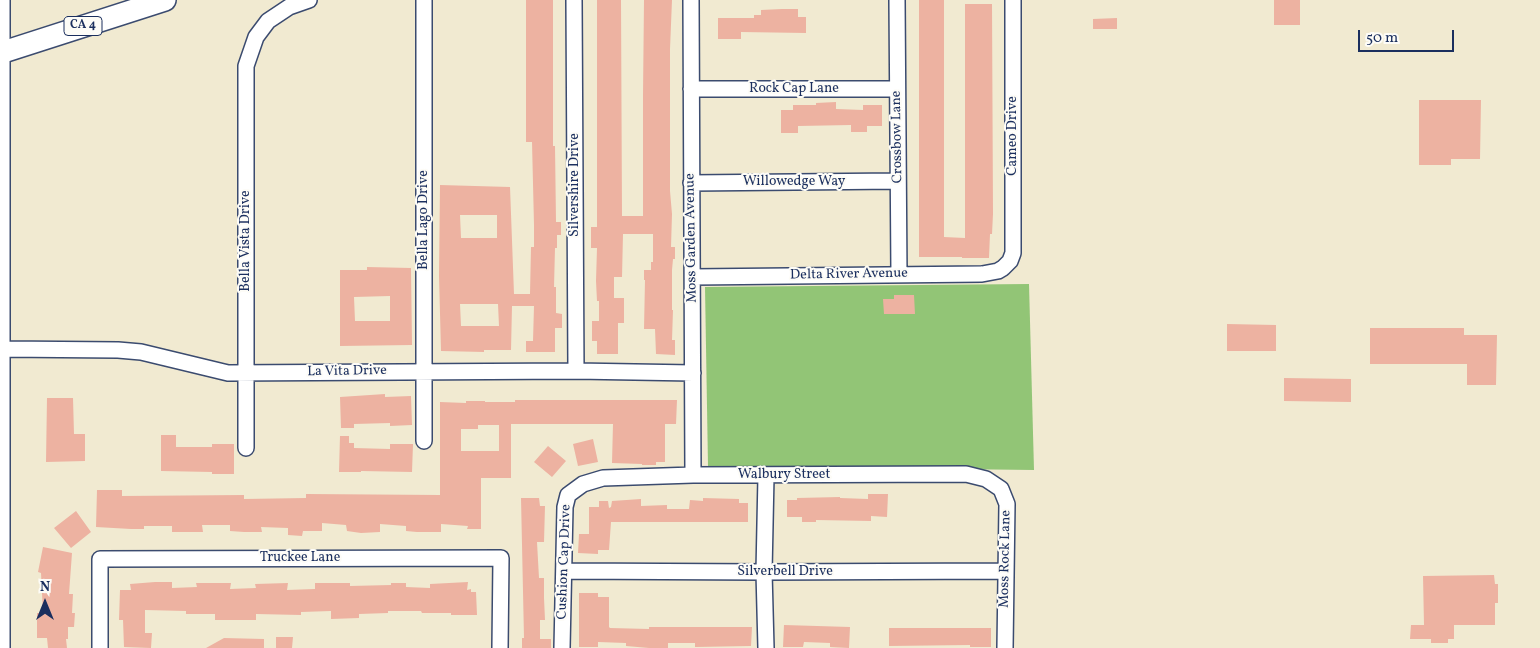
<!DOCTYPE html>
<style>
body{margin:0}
#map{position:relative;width:1540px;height:648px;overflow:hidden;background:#f1ead1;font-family:Vollkorn,serif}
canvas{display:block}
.north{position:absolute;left:20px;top:578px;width:50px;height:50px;-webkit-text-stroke:4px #fdfcf7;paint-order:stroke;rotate:0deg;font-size:14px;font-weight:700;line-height:20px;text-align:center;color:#1b2f5e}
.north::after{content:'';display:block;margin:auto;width:18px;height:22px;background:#1b2f5e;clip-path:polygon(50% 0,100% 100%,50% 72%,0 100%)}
.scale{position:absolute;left:1358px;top:30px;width:96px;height:22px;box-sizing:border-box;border:2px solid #1b2f5e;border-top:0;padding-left:6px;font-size:15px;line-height:18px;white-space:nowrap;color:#1b2f5e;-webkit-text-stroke:4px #fdfcf7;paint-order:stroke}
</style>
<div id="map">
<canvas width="1540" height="648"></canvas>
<div class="north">N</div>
<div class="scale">50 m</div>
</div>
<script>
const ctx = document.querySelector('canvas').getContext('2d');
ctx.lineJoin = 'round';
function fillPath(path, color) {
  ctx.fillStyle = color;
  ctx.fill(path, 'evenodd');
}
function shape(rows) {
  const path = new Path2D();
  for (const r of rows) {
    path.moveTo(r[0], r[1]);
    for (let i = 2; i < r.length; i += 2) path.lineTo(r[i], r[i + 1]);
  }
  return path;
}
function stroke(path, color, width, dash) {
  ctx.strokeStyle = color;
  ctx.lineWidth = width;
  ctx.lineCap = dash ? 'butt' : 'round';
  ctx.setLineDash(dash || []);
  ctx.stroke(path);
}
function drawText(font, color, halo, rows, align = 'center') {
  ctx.font = font + ' Vollkorn,serif';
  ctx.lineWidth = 4;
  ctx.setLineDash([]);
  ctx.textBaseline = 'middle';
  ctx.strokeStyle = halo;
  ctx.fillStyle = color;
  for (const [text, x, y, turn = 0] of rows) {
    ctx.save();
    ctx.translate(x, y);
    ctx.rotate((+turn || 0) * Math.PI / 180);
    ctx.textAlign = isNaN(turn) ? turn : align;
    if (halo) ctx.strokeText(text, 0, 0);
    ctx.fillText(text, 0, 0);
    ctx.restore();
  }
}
fillPath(shape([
 [1029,284,1034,470,708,466,705,287]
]), '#92c576');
fillPath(shape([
 [526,0,553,0,553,146,555,146,556,222,561,222,561,235,557,235,557,248,555,248,554,287,556,287,556,313,562,314,562,328,555,328,555,352,526,352,526,341,533,341,534,306,512,306,511,350,484,350,484,352,441,351,439,276,440,185,510,187,514,294,530,294,531,247,534,247,534,225,532,142,526,142],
 [460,215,497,215,497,238,461,238],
 [460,304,498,304,499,326,461,326],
 [597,0,621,0,622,216,643,216,643,95,644,0,672,0,670,49,670,191,672,214,671,247,675,247,675,259,673,259,672,270,672,310,673,310,672,340,675,340,675,355,656,354,655,329,644,329,645,280,644,280,644,270,651,270,651,262,653,262,653,234,623,234,622,277,614,277,614,298,624,298,624,323,618,323,618,354,597,354,597,341,592,341,592,321,599,321,599,301,597,301,596,281,597,248,591,248,591,227,597,227],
 [919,0,944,0,944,237,965,238,965,4,992,4,993,214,992,234,990,234,989,258,962,258,962,257,919,257],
 [1274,0,1300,0,1300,25,1274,25],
 [782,9,798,9,798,17,806,17,806,33,741,32,741,39,718,39,718,18,754,18,754,15,761,15,761,10],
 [1117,18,1117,29,1093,29,1093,19],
 [1419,100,1481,100,1480,159,1451,159,1451,165,1419,165],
 [836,102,836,109,863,110,863,105,882,105,882,126,867,126,867,132,851,132,851,125,798,126,798,133,781,133,781,110,793,110,793,105,816,105,816,103],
 [367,267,411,268,412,345,340,346,340,270,367,270],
 [390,296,390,321,355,321,354,297],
 [894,295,914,295,915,314,884,314,883,299,894,299],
 [1227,324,1276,325,1276,351,1227,351],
 [1370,328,1464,328,1464,335,1497,335,1496,385,1467,385,1467,364,1370,364],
 [1284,378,1351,379,1351,402,1284,401],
 [385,394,385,397,411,396,412,425,390,426,390,423,354,424,354,428,341,428,340,397],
 [47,398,73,398,74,434,85,434,85,461,46,462],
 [515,400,677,400,676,424,665,424,665,462,656,462,656,465,642,465,642,464,612,463,613,424,511,424,511,478,481,478,481,529,467,529,468,526,441,524,441,532,417,532,406,531,406,526,380,524,380,532,361,533,347,531,346,525,322,523,322,531,303,531,302,536,288,535,288,528,261,527,262,532,244,532,230,531,230,525,202,525,203,532,172,532,172,526,144,526,144,529,131,529,96,527,97,490,122,490,122,496,244,495,244,499,306,498,306,494,440,495,440,402,466,403,466,401,485,401,485,402,515,402],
 [478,425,499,425,499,451,461,451,461,429,478,429],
 [161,435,176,435,176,447,212,447,212,444,234,444,234,474,212,474,212,472,161,471],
 [340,436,349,436,349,443,354,443,354,448,390,449,390,444,413,444,412,472,361,471,361,472,339,472],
 [593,439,598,462,578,466,573,444],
 [548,446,566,461,552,477,534,462],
 [868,494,888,494,887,517,871,516,871,521,816,520,816,522,802,522,802,517,787,517,787,500,797,500,797,498,840,497,840,498,868,499],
 [521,498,539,498,540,506,545,506,544,542,537,542,539,578,544,578,544,598,545,620,540,620,540,639,551,639,551,648,522,648,522,638,524,638],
 [703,498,739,499,739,503,748,503,748,522,611,522,609,550,598,550,598,554,578,553,579,534,589,534,589,507,599,507,599,501,608,501,609,508,611,507,612,501,641,499,641,506,667,505,667,509,689,509,690,500,703,501],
 [76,511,91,532,71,548,54,528],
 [43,547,72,553,69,594,73,594,72,613,75,613,74,627,68,627,68,639,66,639,67,648,48,648,47,638,37,638,37,613,43,613,41,573,38,572],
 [1494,575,1495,584,1498,584,1498,603,1495,603,1495,625,1454,625,1454,639,1448,639,1448,643,1431,643,1431,639,1410,639,1411,625,1424,625,1423,576],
 [155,582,172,582,172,588,197,587,196,583,231,583,230,589,256,588,255,584,288,583,287,590,315,589,315,583,350,583,350,586,391,585,391,583,406,583,406,587,430,588,430,584,468,582,467,590,471,589,471,592,476,592,477,615,451,615,451,613,422,613,421,611,388,611,388,613,359,614,359,618,331,619,331,611,301,612,301,615,256,614,256,620,215,620,215,614,186,614,186,611,145,610,145,633,152,633,151,648,124,647,123,620,119,620,120,590,131,590,130,584],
 [579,593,598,593,598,597,609,597,609,627,610,628,649,629,649,627,752,627,751,646,695,647,695,643,668,643,668,648,649,648,626,646,626,643,598,642,598,647,579,647],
 [784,625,850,627,849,648,830,647,830,643,804,642,803,647,783,647],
 [889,628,991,628,991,647,970,647,970,645,889,646],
 [276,637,293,637,292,648,276,648],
 [224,638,264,639,264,648,206,648]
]), '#edb2a1');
const minor = shape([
 [2,0,2,648],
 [424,0,424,441],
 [574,0,576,371],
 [691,0,693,475],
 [897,0,899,275],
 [691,89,897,89],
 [691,183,898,181],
 [693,277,982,274,998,271,1003,268,1010,261,1013,253,1013,0],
 [3,349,118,350,141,352,228,373,576,371,693,373],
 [246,448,246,66,256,37,268,21,289,7,309,0],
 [564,571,764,572,1005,571],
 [100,648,100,559,501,558,500,648],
 [562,648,565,507,568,495,583,484,603,478,693,475,966,474,986,479,1001,489,1007,504,1005,648],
 [766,648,764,572,766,476]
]);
const highway = shape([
 [0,53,165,0]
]);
stroke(minor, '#3b4b6f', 18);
stroke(highway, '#3b4b6f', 24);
stroke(minor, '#fff', 15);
stroke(highway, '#fff', 21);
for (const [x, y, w] of [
 [83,26,38]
]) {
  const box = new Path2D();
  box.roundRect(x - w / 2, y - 9.5, w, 19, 4);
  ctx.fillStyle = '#fdfcf7';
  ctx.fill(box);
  stroke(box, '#1b2f5e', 1);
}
drawText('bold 12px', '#1b2f5e', null, [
 ["CA 4",83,26]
]);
drawText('14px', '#1b2f5e', '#fdfcf7', [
 ["Rock Cap Lane",794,89],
 ["Cameo Drive",1013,136,-90],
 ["Crossbow Lane",898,137,-91],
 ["Willowedge Way",794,182],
 ["Silvershire Drive",575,185,-90],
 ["Bella Lago Drive",424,220,-90],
 ["Moss Garden Avenue",692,238,-91],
 ["Bella Vista Drive",246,241,-90],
 ["Delta River Avenue",849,275,-1],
 ["La Vita Drive",347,372,-1],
 ["Walbury Street",784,475],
 ["Truckee Lane",300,558],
 ["Moss Rock Lane",1006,559,-89],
 ["Cushion Cap Drive",565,562,-88],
 ["Silverbell Drive",785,572]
]);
</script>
